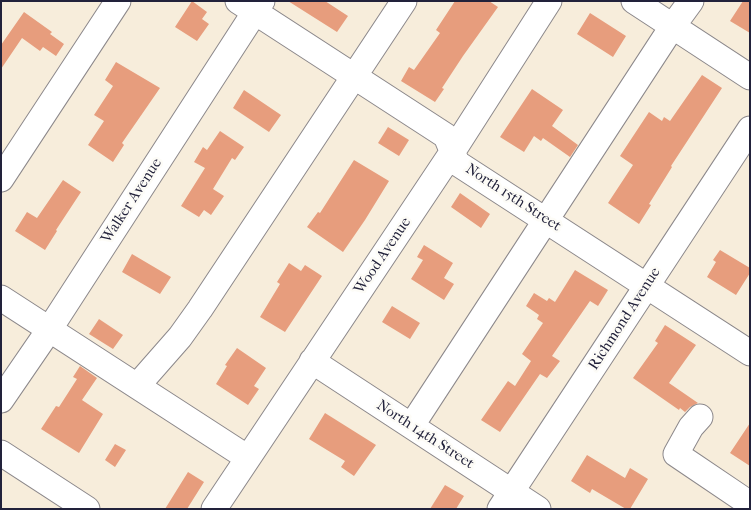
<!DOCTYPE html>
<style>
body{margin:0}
#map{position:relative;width:751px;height:510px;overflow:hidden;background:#f7eddb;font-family:"IM FELL French Canon",serif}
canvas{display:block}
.frame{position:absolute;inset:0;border:2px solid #22223b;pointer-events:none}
</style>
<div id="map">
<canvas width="751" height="510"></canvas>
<div class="frame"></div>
</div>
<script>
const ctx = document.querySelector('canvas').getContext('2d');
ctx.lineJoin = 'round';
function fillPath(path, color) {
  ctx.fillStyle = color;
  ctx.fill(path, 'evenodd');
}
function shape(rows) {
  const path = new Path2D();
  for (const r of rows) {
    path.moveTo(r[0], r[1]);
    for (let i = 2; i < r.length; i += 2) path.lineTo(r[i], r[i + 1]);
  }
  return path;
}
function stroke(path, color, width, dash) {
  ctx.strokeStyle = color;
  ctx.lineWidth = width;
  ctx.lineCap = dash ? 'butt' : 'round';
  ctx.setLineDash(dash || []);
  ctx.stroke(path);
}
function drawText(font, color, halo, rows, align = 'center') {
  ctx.font = font + ' "IM FELL French Canon",serif';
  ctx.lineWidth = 5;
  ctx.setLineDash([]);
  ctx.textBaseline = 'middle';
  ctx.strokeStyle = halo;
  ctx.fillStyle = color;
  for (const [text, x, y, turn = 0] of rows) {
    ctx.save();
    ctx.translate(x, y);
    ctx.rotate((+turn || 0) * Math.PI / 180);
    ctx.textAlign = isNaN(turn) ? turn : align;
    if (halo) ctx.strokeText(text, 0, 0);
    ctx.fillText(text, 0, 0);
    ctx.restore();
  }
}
fillPath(shape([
 [192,1,207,12,202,19,209,24,197,41,175,27],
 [288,1,325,1,348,16,337,32],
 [455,1,489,1,498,7,463,56,442,88,444,89,435,102,401,81,409,67,414,70,440,33,436,30],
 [743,1,750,1,750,33,730,21],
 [24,12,52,32,50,34,64,44,56,56,43,47,40,51,22,38,1,69,1,45],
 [590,13,626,36,613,57,577,34],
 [116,62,160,88,122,143,124,145,113,162,88,145,104,121,94,115,113,86,105,80],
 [702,75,722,88,671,166,672,167,649,204,651,205,639,224,608,203,633,165,620,156,649,112,662,121,664,117,670,121],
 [532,89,563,110,552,126,578,145,570,157,543,138,541,141,534,136,524,152,500,137],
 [244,90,281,115,269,132,233,108],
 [388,127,409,140,399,156,378,143],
 [220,131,244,147,235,160,232,158,213,189,224,196,211,215,204,210,199,217,181,206,205,168,194,162,203,147,207,150],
 [354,160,389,181,365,220,343,252,307,227,318,212,320,213],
 [63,180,81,192,56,230,57,231,45,250,15,231,27,212,37,218],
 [460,193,490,214,481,228,451,207],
 [424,245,453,263,444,278,454,284,444,300,411,279,423,260,417,257],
 [720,250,750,268,750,273,736,295,707,277,716,262,713,260],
 [132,254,171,277,160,294,122,272],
 [289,263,301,271,305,265,322,276,285,332,260,317,280,284,277,282],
 [575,270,608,290,598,306,590,301,552,356,560,361,547,378,540,374,500,432,481,420,508,381,515,386,531,361,522,354,543,323,537,319,539,315,526,306,534,293,547,301,549,298,555,302],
 [392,306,420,323,410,339,382,322],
 [99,319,123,335,113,349,89,334],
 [665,325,696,345,669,383,698,403,690,407,685,412,680,408,679,410,633,378,658,343,655,341],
 [237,348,266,368,254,386,259,389,248,405,216,384,227,366,225,365],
 [80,366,97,378,82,400,103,414,79,453,41,429,56,406,59,407,77,379,73,377],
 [325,413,376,445,354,476,341,467,345,461,309,439],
 [750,423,750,466,730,453],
 [115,444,126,450,115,467,105,460],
 [587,455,625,478,630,468,648,479,630,509,626,509,592,489,590,493,571,481],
 [188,472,204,482,187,509,165,509],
 [445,485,464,496,456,509,430,509]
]), '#e79d7d');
const minor = shape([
 [238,1,446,136,457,163,750,353],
 [634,1,750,77],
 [1,179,118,1],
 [1,298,248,458],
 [312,361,538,509],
 [137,386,180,337,200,309,404,1],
 [1,400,49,330,262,1],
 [700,417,691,427,676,454,750,504],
 [412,425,672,27,691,1],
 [1,453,87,509],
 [214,509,453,151,549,1],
 [500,509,750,129]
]);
stroke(minor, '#8c888b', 27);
stroke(minor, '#fff', 25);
drawText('15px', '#22223b', '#fdfcf7', [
 ["North 15th Street",513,198,33],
 ["Walker Avenue",132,201,-57],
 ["Wood Avenue",383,256,-56],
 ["Richmond Avenue",625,319,-57],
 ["North 14th Street",425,435,33]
]);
</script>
